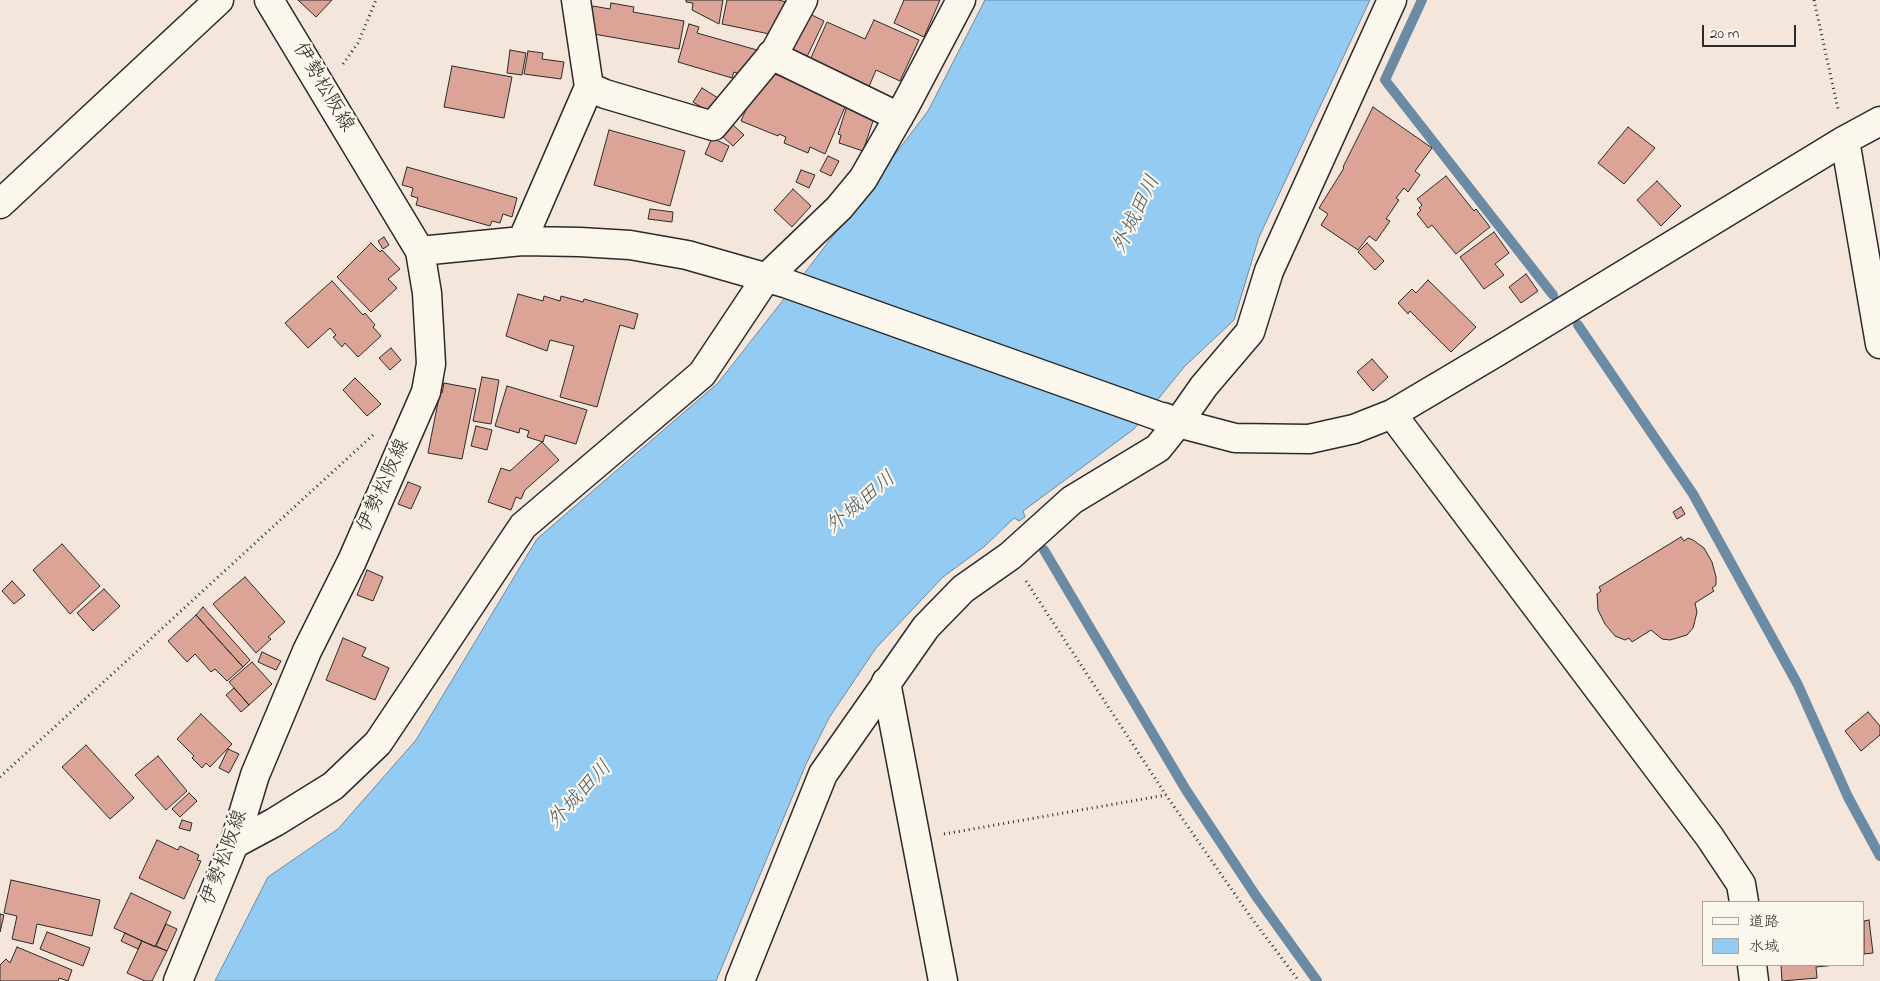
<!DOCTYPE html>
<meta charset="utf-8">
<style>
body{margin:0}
#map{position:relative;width:1880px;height:981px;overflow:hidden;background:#f5e6db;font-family:"Indie Flower","Klee One",sans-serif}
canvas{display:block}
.legend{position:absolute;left:1702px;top:901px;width:162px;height:65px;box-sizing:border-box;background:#fbf7ec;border:1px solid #a8a59f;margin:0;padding:6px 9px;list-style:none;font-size:15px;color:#2b2b2b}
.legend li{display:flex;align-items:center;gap:10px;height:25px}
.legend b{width:25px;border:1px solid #a8a59f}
.scale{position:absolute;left:1702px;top:25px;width:94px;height:22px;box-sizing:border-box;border:2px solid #2b2b2b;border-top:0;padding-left:6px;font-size:15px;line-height:18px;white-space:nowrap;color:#2b2b2b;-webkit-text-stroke:4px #fbf7ec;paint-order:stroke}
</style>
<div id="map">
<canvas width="1880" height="981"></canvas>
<ul class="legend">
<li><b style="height:6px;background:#fbf7ec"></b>道路</li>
<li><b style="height:14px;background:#94cbf3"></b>水域</li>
</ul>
<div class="scale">20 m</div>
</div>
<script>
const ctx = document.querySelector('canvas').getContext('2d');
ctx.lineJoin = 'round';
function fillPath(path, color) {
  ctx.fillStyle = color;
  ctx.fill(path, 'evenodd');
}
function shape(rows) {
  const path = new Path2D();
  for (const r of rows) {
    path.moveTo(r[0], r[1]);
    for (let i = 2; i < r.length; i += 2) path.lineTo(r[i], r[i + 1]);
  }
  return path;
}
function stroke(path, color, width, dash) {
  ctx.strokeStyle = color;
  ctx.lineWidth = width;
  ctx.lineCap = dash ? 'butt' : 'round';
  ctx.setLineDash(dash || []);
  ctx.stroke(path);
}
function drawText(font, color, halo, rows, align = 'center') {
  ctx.font = font + ' "Indie Flower","Klee One",sans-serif';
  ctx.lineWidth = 4.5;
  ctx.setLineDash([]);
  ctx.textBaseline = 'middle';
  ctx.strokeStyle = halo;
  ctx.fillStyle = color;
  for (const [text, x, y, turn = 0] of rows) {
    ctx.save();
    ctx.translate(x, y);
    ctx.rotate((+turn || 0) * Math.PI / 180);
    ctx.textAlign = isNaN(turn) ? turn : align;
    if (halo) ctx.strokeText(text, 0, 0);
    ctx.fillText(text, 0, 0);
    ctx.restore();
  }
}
const water = shape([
 [985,0,1370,0,1259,237,1234,320,1184,367,1134,429,1023,511,1025,517,1019,521,1014,518,985,546,943,577,876,648,829,718,806,764,716,981,215,981,268,877,338,829,416,740,537,539,718,383,810,266,928,111,985,0]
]);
fillPath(water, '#94cbf3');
stroke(water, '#6a8ba3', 1);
stroke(shape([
 [1422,0,1385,80,1553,295],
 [1578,325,1693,494,1798,685,1848,797,1880,856],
 [1044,550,1186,790,1256,896,1317,981]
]), '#6a8ba3', 10);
const building = shape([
 [298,0,332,0,316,17,298,0],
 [686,0,723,0,719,24,692,10,693,3,686,2,686,0],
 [727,0,778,0,791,3,774,35,722,24,727,0],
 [904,0,940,0,924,37,894,23,904,0],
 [611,3,634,7,633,12,684,21,679,49,588,33,593,6,610,9,611,3],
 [806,12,824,21,805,61,787,53,806,12],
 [874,20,919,40,900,81,876,70,868,89,809,62,827,22,865,39,874,20],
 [689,24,699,27,697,33,757,50,740,74,734,72,732,78,678,62,689,24],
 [510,50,526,53,522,75,507,73,510,50],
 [528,51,543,53,542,59,564,62,561,79,524,74,528,51],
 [452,66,512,77,504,118,444,107,452,66],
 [770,72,787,79,789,74,848,100,825,154,810,147,808,153,784,143,786,137,779,134,778,136,741,121,751,98,770,72],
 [702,88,718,98,710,112,693,102,702,88],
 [847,106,875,115,863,151,839,143,841,135,838,134,847,106],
 [1373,107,1432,148,1415,171,1420,175,1408,192,1404,188,1396,198,1399,200,1386,219,1390,221,1376,241,1369,236,1358,250,1321,225,1328,214,1319,208,1344,168,1343,167,1373,107],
 [732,124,744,135,733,146,722,136,732,124],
 [1628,127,1655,148,1624,184,1598,163,1628,127],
 [609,130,685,151,670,206,594,185,609,130],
 [712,138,729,146,722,162,705,154,712,138],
 [828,156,839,161,831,176,820,171,828,156],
 [407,167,517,198,512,217,503,214,500,223,492,221,490,226,416,205,418,198,411,196,413,188,402,185,407,167],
 [801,170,815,175,809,188,796,182,801,170],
 [1446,176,1474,211,1476,209,1490,227,1456,254,1432,225,1428,228,1417,214,1421,210,1419,208,1422,205,1417,199,1446,176],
 [1657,181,1681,206,1661,226,1637,200,1657,181],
 [793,189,811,206,792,227,774,210,793,189],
 [650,209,673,212,672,222,648,219,650,209],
 [1494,232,1509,253,1495,264,1504,275,1484,289,1460,257,1494,232],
 [384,237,389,245,383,249,378,241,384,237],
 [371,243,380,252,382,250,400,269,388,279,397,288,371,312,337,277,371,243],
 [1367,243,1384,261,1375,270,1358,252,1367,243],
 [1526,274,1538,291,1521,303,1509,287,1526,274],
 [1428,280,1476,327,1451,352,1410,311,1408,314,1398,303,1412,289,1416,293,1428,280],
 [332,281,363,315,365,313,375,325,373,327,381,336,358,357,345,343,342,347,333,337,336,335,330,328,308,348,285,323,332,281],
 [518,294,543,301,544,296,560,301,561,296,583,302,584,299,638,314,634,329,620,325,597,407,560,397,574,346,550,340,547,351,506,336,518,294],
 [391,348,401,360,390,370,379,358,391,348],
 [1372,359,1388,377,1373,391,1357,372,1372,359],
 [482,377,499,380,491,424,473,421,482,377],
 [355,378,381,404,367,416,343,390,355,378],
 [444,383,476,389,462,459,428,453,440,392,442,393,444,383],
 [507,386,587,410,576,444,545,435,543,442,527,437,529,431,520,428,519,433,495,426,507,386],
 [476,426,492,430,487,450,471,446,476,426],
 [542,442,559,460,525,490,521,499,516,497,511,510,488,502,501,468,510,471,542,442],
 [408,482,421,487,411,509,398,504,408,482],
 [1681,507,1685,514,1677,519,1673,512,1681,507],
 [1681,537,1684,541,1688,538,1693,540,1704,548,1712,562,1716,577,1716,585,1712,588,1714,591,1695,603,1697,612,1693,628,1687,635,1670,640,1662,639,1651,630,1632,642,1629,638,1625,640,1615,636,1605,624,1598,610,1597,594,1601,591,1599,587,1681,537],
 [62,544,100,586,70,614,33,570,62,544],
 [367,570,383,577,373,601,357,595,367,570],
 [245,577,285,622,268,637,271,639,256,653,213,604,245,577],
 [12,581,25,595,14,604,2,591,12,581],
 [104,589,120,606,93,631,77,613,104,589],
 [203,607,250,660,243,667,196,615,203,607],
 [196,615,243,667,227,681,215,669,211,672,195,654,187,662,168,641,196,615],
 [343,638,366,648,362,656,389,668,375,700,326,680,343,638],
 [262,652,281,661,276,670,258,662,262,652],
 [252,662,272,684,249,705,229,682,252,662],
 [234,688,249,705,241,712,226,695,234,688],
 [1868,712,1880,726,1880,735,1861,751,1845,731,1868,712],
 [201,714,232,744,210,767,206,763,202,768,192,758,194,756,177,739,201,714],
 [86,745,134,798,110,819,62,767,86,745],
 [228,749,239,754,229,773,219,768,228,749],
 [158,756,187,791,166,810,135,775,158,756],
 [189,793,197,801,180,817,172,809,189,793],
 [182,820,192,823,190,831,179,828,182,820],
 [157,840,178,850,180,846,199,855,197,860,201,861,184,899,139,878,157,840],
 [11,880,100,900,92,936,37,924,33,944,12,939,17,916,4,913,11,880],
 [131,893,171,912,155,947,114,928,131,893],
 [0,914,4,915,0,932,0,914],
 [1869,920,1873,953,1864,954,1864,921,1869,920],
 [166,924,177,929,167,951,156,946,166,924],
 [47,932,90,948,83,966,40,949,47,932],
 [125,933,142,941,138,949,121,941,125,933],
 [142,941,167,951,152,981,145,981,127,973,142,941],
 [17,947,72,970,68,981,59,978,58,981,0,981,0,965,6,959,10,963,17,947],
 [1781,965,1836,965,1816,967,1817,978,1782,981,1781,965]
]);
fillPath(building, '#dca497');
stroke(building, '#2b2b2b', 1);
const minor = shape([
 [771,55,899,117],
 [589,87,605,94,713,126,776,50,803,0],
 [1845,140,1880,344],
 [0,204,219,0],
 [522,241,589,87,576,0],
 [420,251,522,241,580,242,630,245,687,255,785,283,1178,423,1235,438,1309,439,1354,429,1392,414,1500,350,1845,140,1880,121],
 [1392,414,1709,836,1741,884,1744,902],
 [1163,417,1178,423,1204,386,1250,332,1269,271,1392,0],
 [886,682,943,981],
 [234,844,275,822,333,786,378,743,523,526,702,374,766,278,839,208,863,179,905,106,961,0],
 [1752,965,1754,981],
 [740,981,823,774,926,627,963,589,1010,556,1072,500,1158,448,1178,423]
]);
const major = shape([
 [178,981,234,844,255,775,307,651,352,561,426,392,431,364,427,293,420,251,269,0]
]);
stroke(minor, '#2b2b2b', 31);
stroke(major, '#2b2b2b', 31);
stroke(shape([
 [1814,0,1838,109],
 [343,64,358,43,376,0],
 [1026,581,1166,795,1250,916,1299,981],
 [0,777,374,434],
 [944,834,1166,795]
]), '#2b2b2b', 3, [1, 4]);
stroke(minor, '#fbf7ec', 28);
stroke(major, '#fbf7ec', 28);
drawText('20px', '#2b2b2b', '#fbf7ec', [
 ["伊勢松阪線",322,88,59],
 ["伊勢松阪線",385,486,-66],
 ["伊勢松阪線",226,858,-70]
]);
drawText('italic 21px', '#4a5b67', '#fbf7ec', [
 ["外城田川",1138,215,-64],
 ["外城田川",862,504,-40],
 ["外城田川",581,796,-47]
]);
</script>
